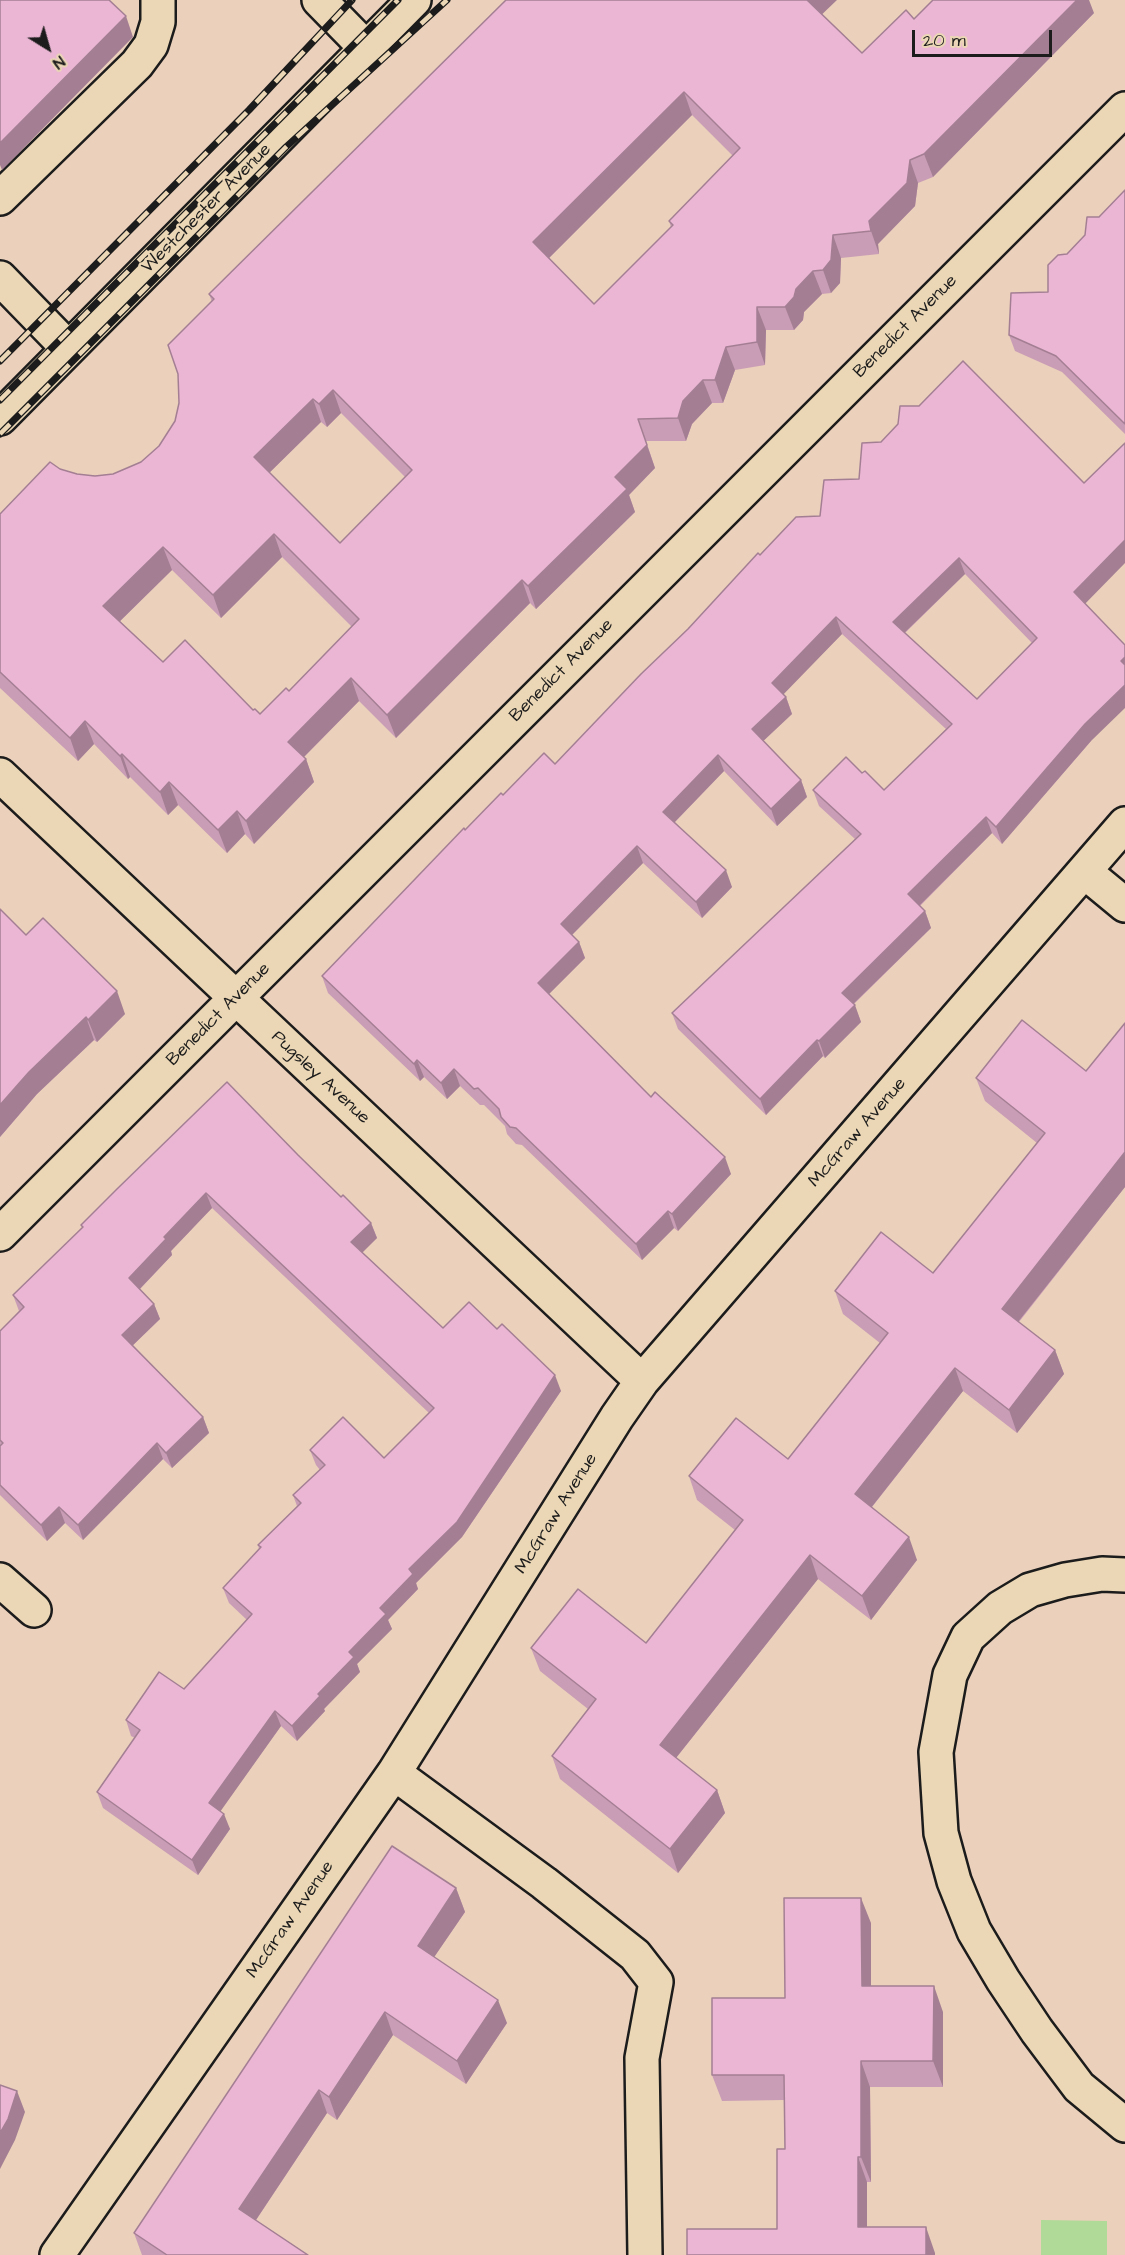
<!DOCTYPE html>
<style>
body{margin:0}
#map{position:relative;width:1125px;height:2255px;overflow:hidden;background:#ebd0bb;font-family:"Architects Daughter",sans-serif}
canvas{display:block}
.north{position:absolute;left:18px;top:18px;width:60px;height:60px;-webkit-text-stroke:4px #ebd7b5;paint-order:stroke;rotate:143deg;font-size:16px;font-weight:700;line-height:24px;text-align:center;color:#1c1c1c}
.north::after{content:'';display:block;margin:auto;width:21px;height:27px;background:#1c1c1c;clip-path:polygon(50% 0,100% 100%,50% 72%,0 100%)}
.scale{position:absolute;left:912px;top:30px;width:140px;height:27px;box-sizing:border-box;border:3px solid #1c1c1c;border-top:0;padding-left:8px;font-size:18px;line-height:21px;white-space:nowrap;color:#1c1c1c;-webkit-text-stroke:4px #ebd7b5;paint-order:stroke}
</style>
<div id="map">
<canvas width="1125" height="2255"></canvas>
<div class="north">N</div>
<div class="scale">20 m</div>
</div>
<script>
const ctx = document.querySelector('canvas').getContext('2d');
ctx.lineJoin = 'round';
function fillPath(path, color) {
  ctx.fillStyle = color;
  ctx.fill(path, 'evenodd');
}
function shape(rows) {
  const path = new Path2D();
  for (const r of rows) {
    path.moveTo(r[0], r[1]);
    for (let i = 2; i < r.length; i += 2) path.lineTo(r[i], r[i + 1]);
  }
  return path;
}
function stroke(path, color, width, dash) {
  ctx.strokeStyle = color;
  ctx.lineWidth = width;
  ctx.lineCap = dash ? 'butt' : 'round';
  ctx.setLineDash(dash || []);
  ctx.stroke(path);
}
function drawText(font, color, halo, rows, align = 'center') {
  ctx.font = font + ' "Architects Daughter",sans-serif';
  ctx.lineWidth = 5;
  ctx.setLineDash([]);
  ctx.textBaseline = 'middle';
  ctx.strokeStyle = halo;
  ctx.fillStyle = color;
  for (const [text, x, y, turn = 0] of rows) {
    ctx.save();
    ctx.translate(x, y);
    ctx.rotate((+turn || 0) * Math.PI / 180);
    ctx.textAlign = isNaN(turn) ? turn : align;
    if (halo) ctx.strokeText(text, 0, 0);
    ctx.fillText(text, 0, 0);
    ctx.restore();
  }
}
fillPath(shape([
 [1041,2220,1107,2221,1107,2255,1041,2255]
]), '#afda98');
const minor = shape([
 [0,198,137,64,151,45,158,22,158,0],
 [0,278,68,348],
 [0,775,642,1381],
 [1085,872,1125,905],
 [0,1234,1125,109],
 [1125,1575,1102,1574,1065,1580,1030,1590,1000,1608,968,1637,950,1675,936,1752,941,1833,954,1881,974,1931,1003,1980,1037,2031,1079,2087,1125,2125],
 [0,1580,34,1610],
 [394,1773,544,1883,635,1955,656,1982,642,2058,645,2255],
 [57,2255,394,1773,617,1417,642,1381,1125,824]
]);
const major = shape([
 [319,0,366,48],
 [0,418,414,0]
]);
stroke(minor, '#1c1c1c', 38);
stroke(major, '#1c1c1c', 38);
stroke(minor, '#ebd7b5', 33);
stroke(major, '#ebd7b5', 33);
const rail = shape([
 [0,361,249,110,352,0],
 [0,400,398,0],
 [0,434,286,147,447,0]
]);
stroke(rail, '#1c1c1c', 7);
stroke(rail, '#ebd7b5', 4.5, [14]);
fillPath(shape([
 [1094,13,933,177,918,183,915,206,878,244,879,254,841,258,840,283,831,293,822,294,804,312,803,320,794,330,766,330,765,365,735,370,723,403,712,403,692,424,686,441,646,441,655,468,629,495,635,512,536,609,530,603,396,738,359,701,304,757,306,759,314,782,254,844,245,834,227,853,178,805,168,815,130,777,128,779,94,744,78,761,0,688,0,514,60,469,77,474,95,476,113,474,141,462,159,446,175,421,212,302,209,294,822,14,862,53,914,19],
 [692,115,733,156,669,221,671,227,594,304,549,258],
 [341,413,405,477,340,543,269,473,321,422,327,427],
 [282,557,352,627,289,691,260,714,163,662,120,621,172,570,221,618],
 [1125,190,1125,434,1062,372,1015,351,1009,335,1048,292,1067,254,1085,235,1099,217],
 [824,480,1085,604,1091,741,1002,844,992,833,920,906,925,911,931,928,854,1004,861,1022,825,1058,823,1056,766,1115,678,1029,672,1013,855,839,819,806,813,790,862,773,884,790,946,729,842,634,783,694,786,697,792,714,763,741,801,780,807,797,777,826,724,771,675,822,732,887,702,918,643,863,572,935,579,942,585,958,549,994,651,1097,731,1174,678,1231,674,1228,642,1260,522,1145,516,1144,507,1134,505,1126,484,1105,480,1105,460,1086,447,1099,424,1077,420,1081,328,993,322,976,465,830,503,795,555,764,760,555,820,516],
 [965,574,1032,643,977,699,905,633],
 [0,909,26,935,125,1014,97,1042,94,1040,37,1094,0,1137],
 [976,1078,1125,1187,1019,1322,1055,1350,1064,1374,1017,1433,963,1391,872,1507,917,1560,871,1620,818,1579,676,1758,717,1790,725,1813,678,1873,560,1779,552,1756,588,1709,540,1671,531,1648,646,1643,735,1530,697,1500,689,1476,788,1459,880,1343,843,1314,835,1291,933,1273,1037,1143,985,1101],
 [298,1155,341,1197,371,1223,377,1238,362,1252,443,1328,561,1391,462,1537,416,1583,418,1589,388,1620,392,1629,357,1664,360,1672,324,1709,325,1711,297,1741,281,1726,220,1811,230,1829,198,1875,103,1808,97,1792,135,1738,131,1736,126,1720,184,1689,247,1620,229,1603,223,1588,259,1549,258,1545,297,1506,293,1495,320,1470,316,1465,310,1450,384,1458,429,1413,212,1208,171,1251,172,1255,140,1289,154,1304,160,1319,133,1345,203,1417,209,1433,172,1468,163,1459,83,1540,65,1523,47,1541,0,1495,0,1331,19,1311,13,1295,82,1228,81,1225],
 [456,1888,465,1912,434,1957,507,2023,466,2084,393,2035,337,2120,327,2113,256,2220,308,2255,142,2255,134,2233],
 [871,1923,871,1986,943,2012,943,2087,870,2087,871,2182,867,2182,867,2227,935,2253,777,2229,785,2149,784,2100,722,2101,712,2075,785,1998]
]), '#c99db5');
fillPath(shape([
 [806,0,837,0,814,22],
 [1077,0,1089,0,1094,13,933,177,924,154],
 [126,16,133,37,2,170,0,165,0,143],
 [684,92,692,115,542,265,533,242],
 [910,160,918,183,915,206,878,244,879,254,871,231,869,221],
 [833,235,841,258,840,283,831,293,823,270],
 [813,271,822,294,804,312,803,320,794,330,785,307,796,289],
 [757,307,766,330,765,365,757,342],
 [726,347,735,370,723,403,715,380],
 [703,380,712,403,692,424,686,441,678,418,683,401],
 [333,390,341,413,327,427,319,404],
 [313,399,321,422,262,480,254,457],
 [638,419,655,468,629,495,635,512,536,609,528,586,615,477],
 [274,534,282,557,221,618,213,595],
 [1125,540,1125,563,1080,609,1074,592],
 [163,547,172,570,112,629,103,606],
 [959,558,965,574,899,638,893,622],
 [522,580,530,603,396,738,387,715],
 [836,617,842,634,778,700,772,683],
 [1125,657,1125,673,1121,661],
 [351,678,359,701,296,765,288,742],
 [1125,685,1125,708,1091,741,1002,844,996,827,1085,724],
 [786,697,792,714,758,746,752,729],
 [85,721,94,744,78,761,70,738],
 [122,754,130,777,128,779,120,756],
 [718,755,724,771,669,828,663,812],
 [306,759,314,782,254,844,246,821],
 [801,780,807,797,777,826,771,809],
 [169,782,178,805,168,815,160,792],
 [237,811,245,834,227,853,218,830],
 [986,817,992,833,914,911,908,894],
 [637,846,643,863,567,940,561,924],
 [726,870,732,887,702,918,696,902],
 [925,911,931,928,848,1009,842,993],
 [579,942,585,958,544,999,538,983],
 [117,991,125,1014,97,1042,88,1020],
 [855,1005,861,1022,825,1058,819,1041],
 [86,1017,94,1040,37,1094,0,1137,0,1105,29,1072],
 [817,1040,823,1056,766,1115,760,1099],
 [417,1060,424,1077,420,1081,414,1064],
 [454,1069,460,1086,447,1099,441,1083],
 [1125,1152,1125,1187,1010,1332,1002,1309],
 [725,1157,731,1174,678,1231,672,1214],
 [206,1193,212,1208,171,1251,172,1255,135,1294,129,1278,164,1237],
 [668,1211,674,1228,642,1260,636,1244],
 [371,1223,377,1238,357,1258,351,1242],
 [154,1304,160,1319,128,1350,122,1335],
 [1055,1350,1064,1374,1017,1433,1009,1410],
 [955,1368,963,1391,863,1518,855,1494],
 [555,1375,561,1391,462,1537,416,1583,418,1589,388,1620,392,1629,357,1664,360,1672,324,1709,325,1711,297,1741,292,1726,318,1694,380,1608],
 [203,1417,209,1433,172,1468,166,1453],
 [157,1443,163,1459,83,1540,78,1525],
 [59,1507,65,1523,47,1541,41,1525],
 [909,1537,917,1560,871,1620,862,1596],
 [810,1555,818,1579,668,1768,660,1745],
 [275,1711,281,1726,215,1819,209,1803],
 [717,1790,725,1813,678,1873,670,1849],
 [224,1814,230,1829,198,1875,192,1860],
 [456,1888,465,1912,426,1969,418,1946],
 [861,1898,871,1923,871,2012,862,1986],
 [934,1986,943,2012,943,2087,933,2061],
 [498,2000,507,2023,466,2084,457,2061],
 [385,2012,393,2035,337,2120,329,2097],
 [861,2061,870,2087,871,2182,861,2157],
 [319,2090,327,2113,248,2232,239,2209],
 [17,2091,25,2112,15,2140,0,2169,0,2133],
 [858,2157,867,2182,867,2253,858,2227],
 [926,2227,935,2253,935,2255,926,2255]
]), '#a47f94');
const building = shape([
 [0,0,109,0,126,16,0,143,0,0],
 [506,0,807,0,862,53,906,10,914,19,933,0,1077,0,924,154,910,160,907,183,869,221,871,231,833,235,831,260,823,270,813,271,796,289,794,297,785,307,757,307,757,342,726,347,715,380,703,380,683,401,678,418,638,419,647,445,615,477,627,489,528,586,522,580,387,715,351,678,288,742,306,759,246,821,237,811,218,830,169,782,160,792,122,754,120,756,85,721,70,738,0,672,0,514,50,462,60,469,77,474,95,476,113,474,141,462,159,446,175,421,179,403,178,374,168,345,214,299,209,294,506,0],
 [684,92,740,148,669,221,673,225,594,304,533,242,684,92],
 [333,390,412,470,340,543,254,457,313,399,319,404,333,390],
 [274,534,359,619,289,691,286,688,260,714,255,709,253,710,185,640,163,662,103,606,163,547,213,595,274,534],
 [1125,190,1125,424,1056,356,1009,335,1011,293,1048,292,1048,265,1058,255,1067,254,1085,235,1087,217,1099,217,1125,190],
 [963,361,1084,483,1125,443,1125,540,1074,592,1125,645,1125,657,1121,661,1125,665,1125,685,1085,724,996,827,986,817,908,894,925,911,842,993,855,1005,819,1041,817,1040,760,1099,672,1013,861,834,813,790,846,757,862,773,865,771,884,790,952,724,836,617,772,683,786,697,752,729,801,780,771,809,718,755,663,812,726,870,696,902,637,846,561,924,579,942,538,983,651,1097,655,1092,725,1157,672,1214,668,1211,636,1244,516,1128,510,1127,501,1117,499,1109,478,1088,474,1089,454,1069,441,1083,417,1060,414,1064,322,976,464,828,465,830,501,793,503,795,544,753,555,764,641,674,688,629,758,553,760,555,796,517,820,516,824,480,859,479,862,443,881,442,898,424,900,406,919,406,963,361],
 [959,558,1037,638,977,699,893,622,959,558],
 [0,909,26,935,43,918,117,991,88,1020,86,1017,29,1072,0,1105,0,909],
 [1022,1020,1086,1071,1125,1023,1125,1152,1002,1309,1055,1350,1009,1410,955,1368,855,1494,909,1537,862,1596,810,1555,660,1745,717,1790,670,1849,552,1756,596,1699,531,1648,578,1589,646,1643,743,1520,689,1476,736,1418,788,1459,888,1333,835,1291,881,1232,933,1273,1045,1133,976,1078,1022,1020],
 [227,1082,298,1155,341,1197,343,1195,371,1223,351,1242,443,1328,469,1302,497,1329,502,1324,555,1375,457,1522,409,1569,413,1574,380,1608,386,1614,349,1652,354,1657,318,1694,320,1696,292,1726,275,1711,209,1803,224,1814,192,1860,97,1792,140,1730,126,1720,159,1672,184,1689,252,1614,223,1588,261,1547,258,1545,301,1503,293,1495,325,1465,310,1450,343,1417,384,1458,434,1408,206,1193,164,1237,166,1239,129,1278,154,1304,122,1335,203,1417,166,1453,157,1443,78,1525,59,1507,41,1525,0,1485,0,1446,3,1443,0,1440,0,1331,24,1307,13,1295,83,1227,81,1225,117,1189,227,1082],
 [392,1846,456,1888,418,1946,498,2000,457,2061,385,2012,329,2097,319,2090,239,2209,308,2255,167,2255,134,2233,392,1846],
 [784,1898,861,1898,862,1986,934,1986,933,2061,861,2061,861,2157,858,2157,858,2227,926,2227,926,2255,687,2255,687,2229,777,2229,777,2149,785,2149,784,2075,712,2075,712,1998,785,1998,784,1898],
 [0,2085,17,2091,8,2119,0,2133,0,2085]
]);
fillPath(building, '#eab6d3');
stroke(building, '#a47f94', 1.5);
drawText('18px', '#1c1c1c', '#ebd7b5', [
 ["Westchester Avenue",207,209,-45],
 ["Benedict Avenue",906,327,-45],
 ["Benedict Avenue",562,671,-45],
 ["Benedict Avenue",219,1015,-45],
 ["Pugsley Avenue",320,1078,43],
 ["McGraw Avenue",858,1133,-49],
 ["McGraw Avenue",557,1514,-58],
 ["McGraw Avenue",291,1920,-55]
]);
</script>
